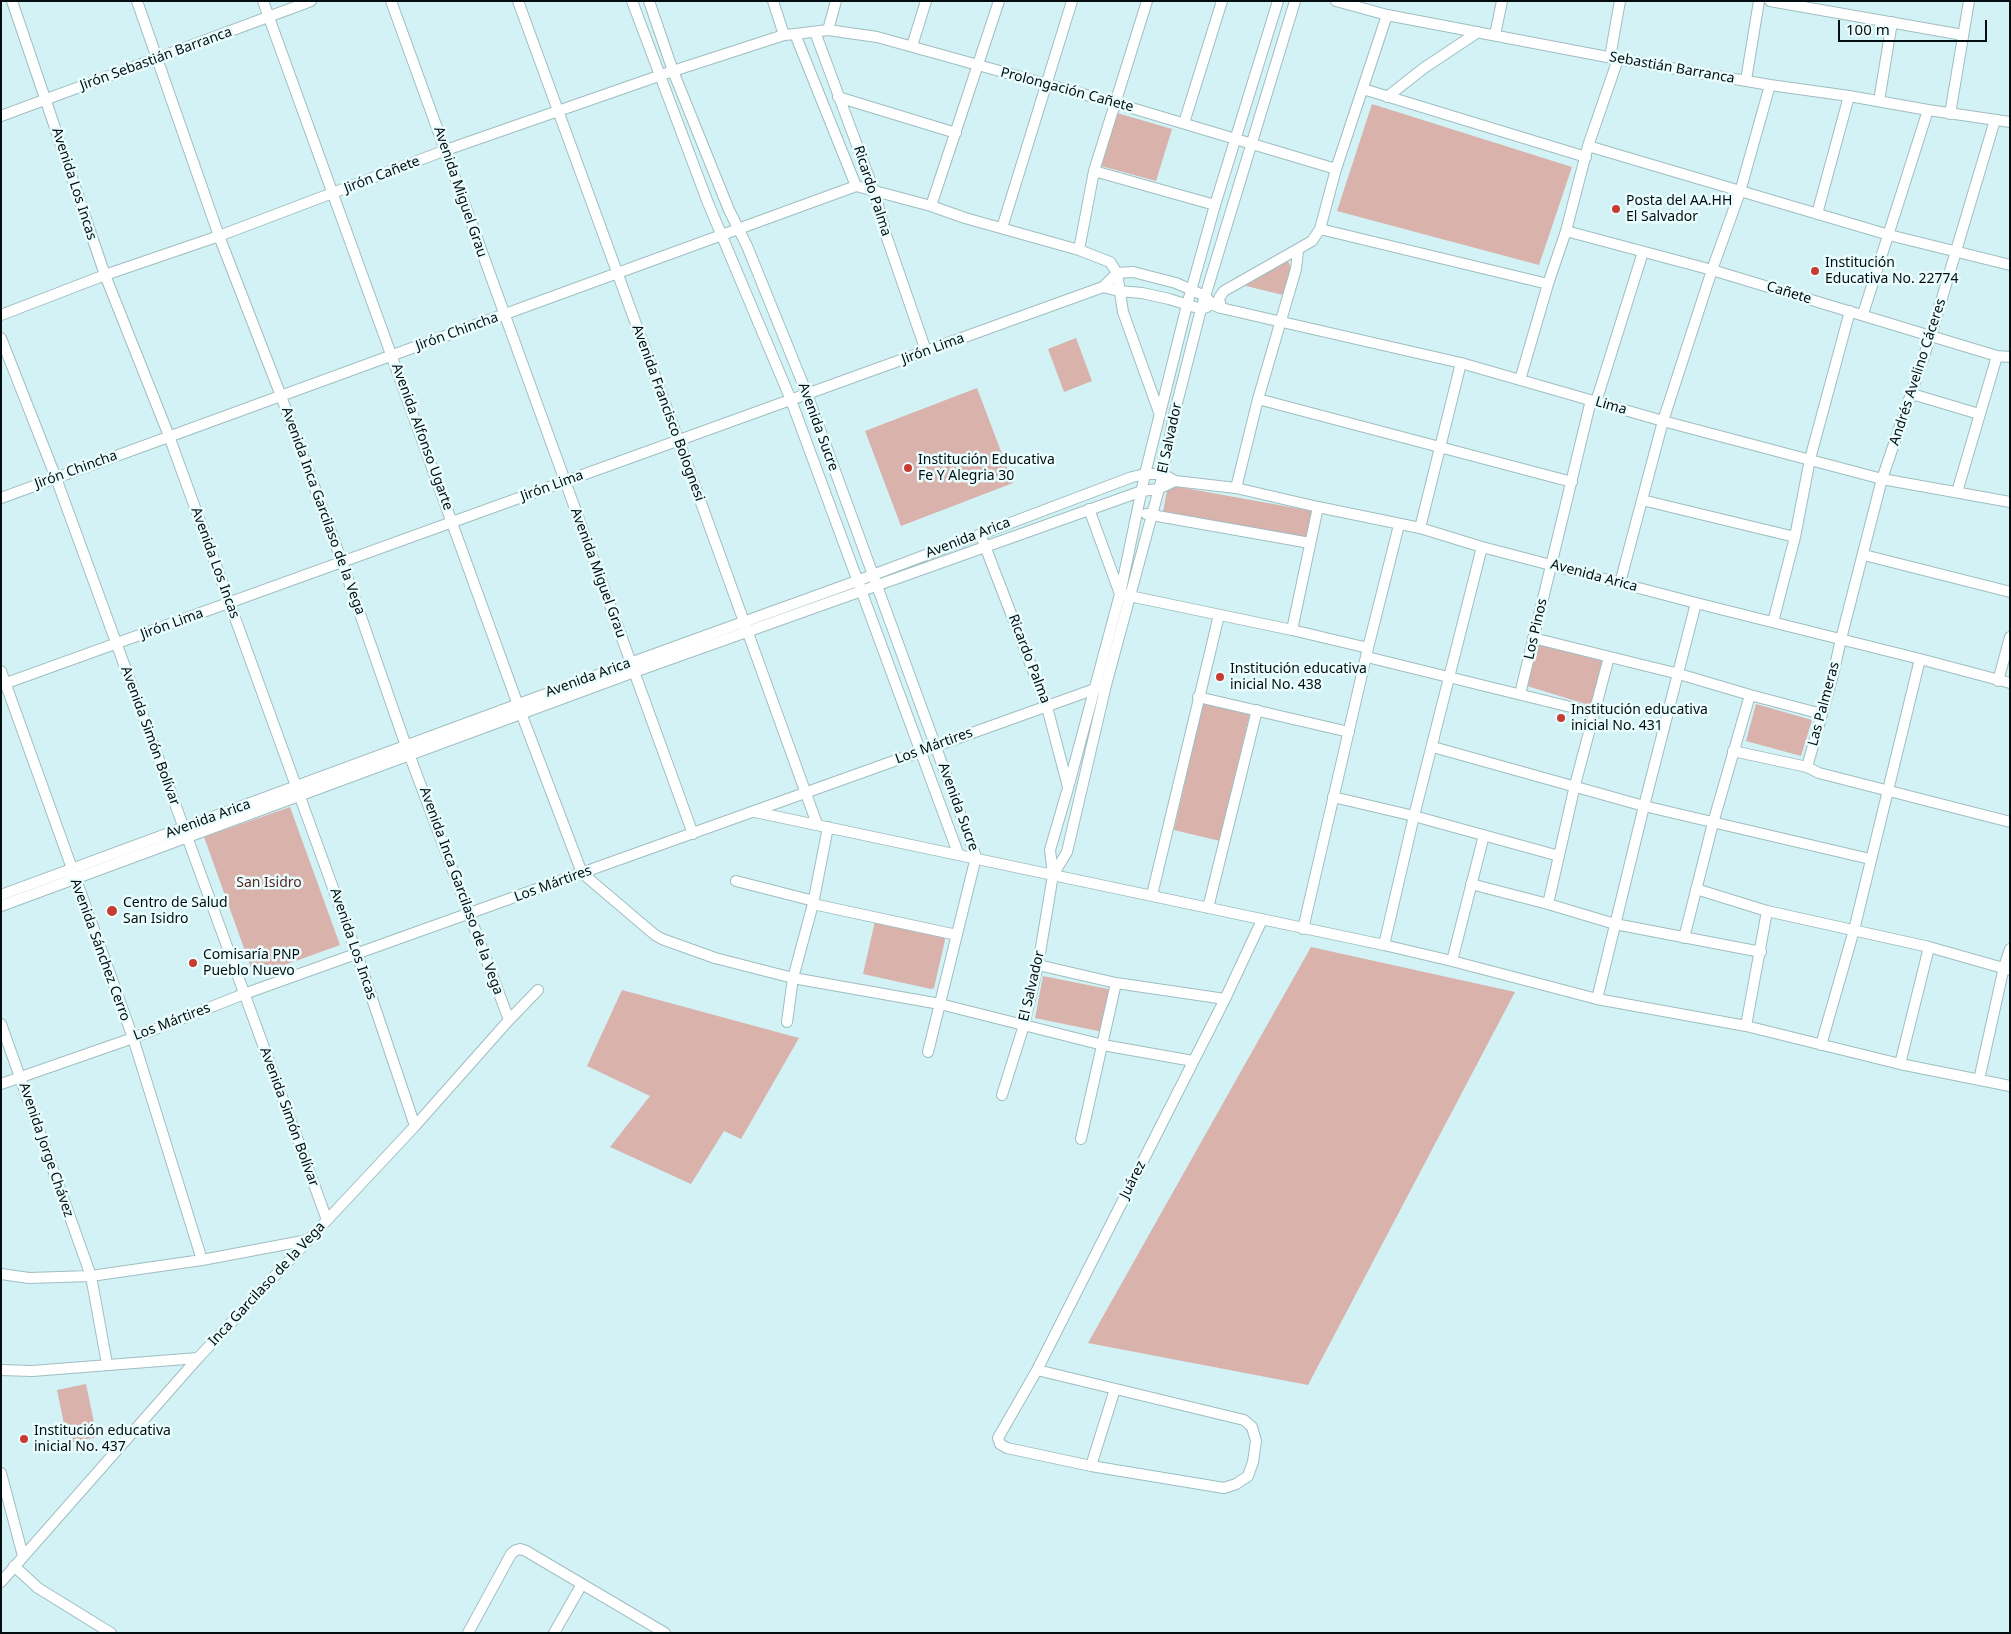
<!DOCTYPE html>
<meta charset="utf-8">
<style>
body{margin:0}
#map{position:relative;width:2011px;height:1634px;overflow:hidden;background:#d2f2f6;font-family:"Noto Sans",sans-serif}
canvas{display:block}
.frame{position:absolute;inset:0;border:2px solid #040e10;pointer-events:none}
.scale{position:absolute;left:1838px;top:20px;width:149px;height:22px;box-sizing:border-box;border:2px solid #040e10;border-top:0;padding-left:6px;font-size:15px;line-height:18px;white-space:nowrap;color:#040e10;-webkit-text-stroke:4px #eafdff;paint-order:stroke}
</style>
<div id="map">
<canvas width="2011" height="1634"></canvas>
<div class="frame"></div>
<div class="scale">100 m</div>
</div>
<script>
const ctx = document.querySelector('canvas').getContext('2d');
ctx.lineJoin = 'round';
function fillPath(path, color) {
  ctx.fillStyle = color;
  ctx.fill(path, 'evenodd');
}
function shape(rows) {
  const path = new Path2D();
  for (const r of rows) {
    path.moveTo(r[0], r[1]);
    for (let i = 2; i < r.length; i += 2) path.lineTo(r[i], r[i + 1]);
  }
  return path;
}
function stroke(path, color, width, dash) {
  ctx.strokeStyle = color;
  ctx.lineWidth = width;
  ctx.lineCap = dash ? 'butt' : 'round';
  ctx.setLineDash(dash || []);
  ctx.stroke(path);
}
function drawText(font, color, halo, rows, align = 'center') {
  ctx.font = font + ' "Noto Sans",sans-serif';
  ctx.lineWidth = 5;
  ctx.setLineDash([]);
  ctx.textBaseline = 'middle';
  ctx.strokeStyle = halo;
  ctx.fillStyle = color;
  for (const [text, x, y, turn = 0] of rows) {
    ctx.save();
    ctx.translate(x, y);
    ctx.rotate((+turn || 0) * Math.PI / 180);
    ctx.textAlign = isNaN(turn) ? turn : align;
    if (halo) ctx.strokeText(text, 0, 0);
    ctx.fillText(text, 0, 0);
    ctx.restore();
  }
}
fillPath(shape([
 [1372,104,1572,167,1539,265,1337,211],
 [1117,113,1172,129,1156,181,1101,166],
 [1284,261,1288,261,1292,270,1283,295,1246,286,1244,281],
 [1076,338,1092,381,1064,392,1048,349],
 [977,388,1013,483,901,526,865,431],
 [1168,485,1312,511,1307,537,1163,512],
 [1536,643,1602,661,1592,702,1589,705,1527,686],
 [1203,703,1250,713,1220,841,1174,830],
 [1756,704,1812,720,1801,756,1746,741],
 [290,807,340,945,254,976,204,837],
 [875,921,944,936,945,940,934,988,931,989,863,974],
 [1311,947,1515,992,1308,1385,1088,1343],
 [1043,976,1113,990,1103,1032,1035,1018],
 [622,990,799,1038,741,1139,724,1131,691,1184,610,1147,650,1096,587,1066],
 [86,1384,97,1437,68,1443,57,1390]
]), '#d9b2ac');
const minor = shape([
 [12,1,105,275,169,436,357,954,415,1126],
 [137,1,219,236,281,396,342,562,406,746,509,1020],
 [263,1,518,705,582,873,655,935,662,939,715,958,793,978,940,1004,1103,1045,1193,1061],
 [391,1,693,834],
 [518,1,678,439,817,824],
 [632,1,708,203,791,400,958,853],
 [649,1,673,71,729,210,747,246,807,394,976,857,928,1052],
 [773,1,784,35],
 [1336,1,1387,15,1618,59,1770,85,1849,96,1928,110,2010,122],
 [1770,1,1963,35],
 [828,30,836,1],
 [815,32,874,191,887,238,926,351],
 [795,34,856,186],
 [1495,35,1502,1],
 [912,46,926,1],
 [1610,57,1620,1],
 [1746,80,1759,1],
 [1363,89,1586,157],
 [838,97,956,133],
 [1387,97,1424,68,1478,32],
 [1879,101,1892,22],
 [1950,114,1969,1],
 [1,116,311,1],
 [1184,123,1222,1],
 [1588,146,1889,235,2010,265],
 [1094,171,1215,205],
 [856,186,931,206,965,218,1079,250,1110,262,1117,273,1123,312,1160,415],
 [931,206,999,1],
 [1817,214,1849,96],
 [1002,228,1072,1],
 [1320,229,1548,284],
 [1566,231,1712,270,1997,356,2010,357],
 [1079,250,1094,171,1147,1],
 [1103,287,1119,291,1142,293,1169,299,1201,309,1207,307],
 [1221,308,1219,298,1224,291,1312,241,1320,229,1336,169,1387,15],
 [1863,314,1928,110],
 [1,315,105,275,219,236,446,150,673,71,784,35,795,34,828,30,877,37,1115,103,1336,169],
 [1,338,56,478,327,1220],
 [1520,380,1548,284,1566,231,1588,146,1618,59],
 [1912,394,1979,414],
 [1258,399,1572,482],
 [1596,402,1643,252],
 [1236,488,1258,399,1296,269,1298,251],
 [1957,492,1997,356],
 [1,498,856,186],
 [1642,500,1795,537],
 [1089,509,1120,594,1292,630,1368,648],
 [1146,514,1310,543],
 [1420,528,1461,363],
 [983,541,1047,707,1068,787],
 [1864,555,2010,592],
 [1620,583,1663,421,1712,270,1740,192,1770,85],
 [1773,622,1795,537,1810,459,1850,311],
 [1292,630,1318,507],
 [1533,638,1679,674,1750,695,1822,714],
 [1367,657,1595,713],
 [1,671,133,1038,202,1260],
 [1998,681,2010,637],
 [1,685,1103,287,1117,273,1133,272,1176,283,1205,296,1213,305,1221,308,1461,363,1663,421,1882,479,2010,502],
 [1520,694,1591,400],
 [1198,697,1349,732],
 [1433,747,1644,806,1870,859],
 [1733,751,1807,767,1819,773,2010,822],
 [1807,767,1833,675,1841,639,1882,479,1931,335,1995,120],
 [1333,797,1414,816,1559,856],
 [755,812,1384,945,1452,961,1597,999,1746,1026,1900,1064,2010,1086],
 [1053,875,1067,852,1106,685,1163,474,1174,415,1200,313,1295,1],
 [736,881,814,901],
 [1471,884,1548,904,1615,924,1761,952],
 [1696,889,1767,911,1929,947,2010,970],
 [1,895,630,663,857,581,1132,477,1145,474,1163,474,1175,481,1236,488,1318,507,1420,528,1482,547,1696,603,1920,659,2010,683],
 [1152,895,1219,615],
 [813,904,957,935],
 [1548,904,1575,785,1609,657],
 [1,906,634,672,1142,491,1158,489,1175,481],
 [1208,908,1257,710],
 [1303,929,1368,648,1399,525],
 [1684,938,1713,823,1750,695],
 [1384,945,1414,816,1482,547],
 [1452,961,1484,835],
 [1038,965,1116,983,1225,999],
 [1597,999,1644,806,1696,603],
 [787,1022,793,978,813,904,828,827],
 [1,1024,91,1276,107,1364],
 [1746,1026,1767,911],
 [1821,1045,1854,930,1920,659],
 [1900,1064,1929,947],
 [1979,1080,2004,967,2010,949],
 [1,1084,133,1038,244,994,1106,685],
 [1002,1095,1024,1025,1038,965,1053,875,1050,850,1068,788,1120,594,1145,474,1187,305,1215,205,1278,1],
 [1081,1139,1116,983],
 [1,1274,29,1278,91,1276,202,1260,308,1240],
 [1,1370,32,1371,198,1358],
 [1037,1370,1244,1420,1252,1427,1256,1441,1253,1462,1248,1476,1236,1484,1224,1488,1091,1466,1007,1448,1000,1444,998,1438,1037,1370,1225,999,1262,920],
 [1091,1466,1115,1389],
 [1,1473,23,1556],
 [14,1566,38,1588,111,1633],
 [1,1582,198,1358,415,1126,509,1020,538,990],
 [468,1633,511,1554,516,1550,520,1549,526,1551,665,1633],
 [554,1633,582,1584]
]);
stroke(minor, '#9fbec1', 12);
stroke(minor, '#fff', 10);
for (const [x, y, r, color] of [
 [1616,209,5,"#c83b30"],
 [1815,271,5,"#c83b30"],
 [908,468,5,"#c83b30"],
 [1220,677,5,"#c83b30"],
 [1561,718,5,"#c83b30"],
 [112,911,6,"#c83b30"],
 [193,963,5,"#c83b30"],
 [24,1439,5,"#c83b30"]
]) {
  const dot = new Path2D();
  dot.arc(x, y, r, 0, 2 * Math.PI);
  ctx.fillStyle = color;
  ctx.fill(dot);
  stroke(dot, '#eafdff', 2);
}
drawText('14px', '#040e10', '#eafdff', [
 ["Jirón Sebastián Barranca",156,59,-20],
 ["Sebastián Barranca",1672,68,10],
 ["Prolongación Cañete",1067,90,15],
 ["Jirón Cañete",382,175,-21],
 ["Avenida Los Incas",74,184,72],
 ["Ricardo Palma",872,191,72],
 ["Avenida Miguel Grau",460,192,71],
 ["Cañete",1789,293,17],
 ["Jirón Chincha",457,332,-20],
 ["Jirón Lima",933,349,-20],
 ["Andrés Avelino Cáceres",1918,372,-72],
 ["Lima",1611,406,16],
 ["Avenida Francisco Bolognesi",668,413,70],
 ["Avenida Sucre",818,427,70],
 ["Avenida Alfonso Ugarte",422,437,70],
 ["El Salvador",1170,438,-78],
 ["Jirón Chincha",76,470,-20],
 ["Jirón Lima",552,486,-20],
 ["Avenida Inca Garcilaso de la Vega",323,511,70],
 ["Avenida Arica",968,538,-21],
 ["Avenida Los Incas",215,563,70],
 ["Avenida Miguel Grau",598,573,70],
 ["Avenida Arica",1594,576,15],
 ["Jirón Lima",172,624,-20],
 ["Los Pinos",1536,629,-77],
 ["Ricardo Palma",1029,659,69],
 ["Avenida Arica",588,678,-20],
 ["Las Palmeras",1824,704,-75],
 ["Avenida Simón Bolívar",150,736,70],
 ["Los Mártires",934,746,-20],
 ["Avenida Sucre",958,807,70],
 ["Avenida Arica",208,819,-20],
 ["Los Mártires",553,884,-20],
 ["Avenida Inca Garcilaso de la Vega",461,891,70],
 ["Avenida Los Incas",353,944,71],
 ["Avenida Sánchez Cerro",100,950,70],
 ["El Salvador",1032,986,-77],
 ["Los Mártires",172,1022,-21],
 ["Avenida Simón Bolívar",289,1117,70],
 ["Avenida Jorge Chávez",46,1150,71],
 ["Juárez",1133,1180,-63],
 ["Inca Garcilaso de la Vega",267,1284,-47]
]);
drawText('14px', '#040e10', '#eafdff', [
 ["Posta del AA.HH",1626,201],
 ["El Salvador",1626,217],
 ["Institución",1825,263],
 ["Educativa No. 22774",1825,279],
 ["Institución Educativa",918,460],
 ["Fe Y Alegria 30",918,476],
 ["Institución educativa",1230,669],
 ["inicial No. 438",1230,685],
 ["Institución educativa",1571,710],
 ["inicial No. 431",1571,726],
 ["Centro de Salud",123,903],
 ["San Isidro",123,919],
 ["Comisaría PNP",203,955],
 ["Pueblo Nuevo",203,971],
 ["Institución educativa",34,1431],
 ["inicial No. 437",34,1447]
], 'left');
drawText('14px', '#592620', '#eafdff', [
 ["San Isidro",269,883]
]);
</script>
